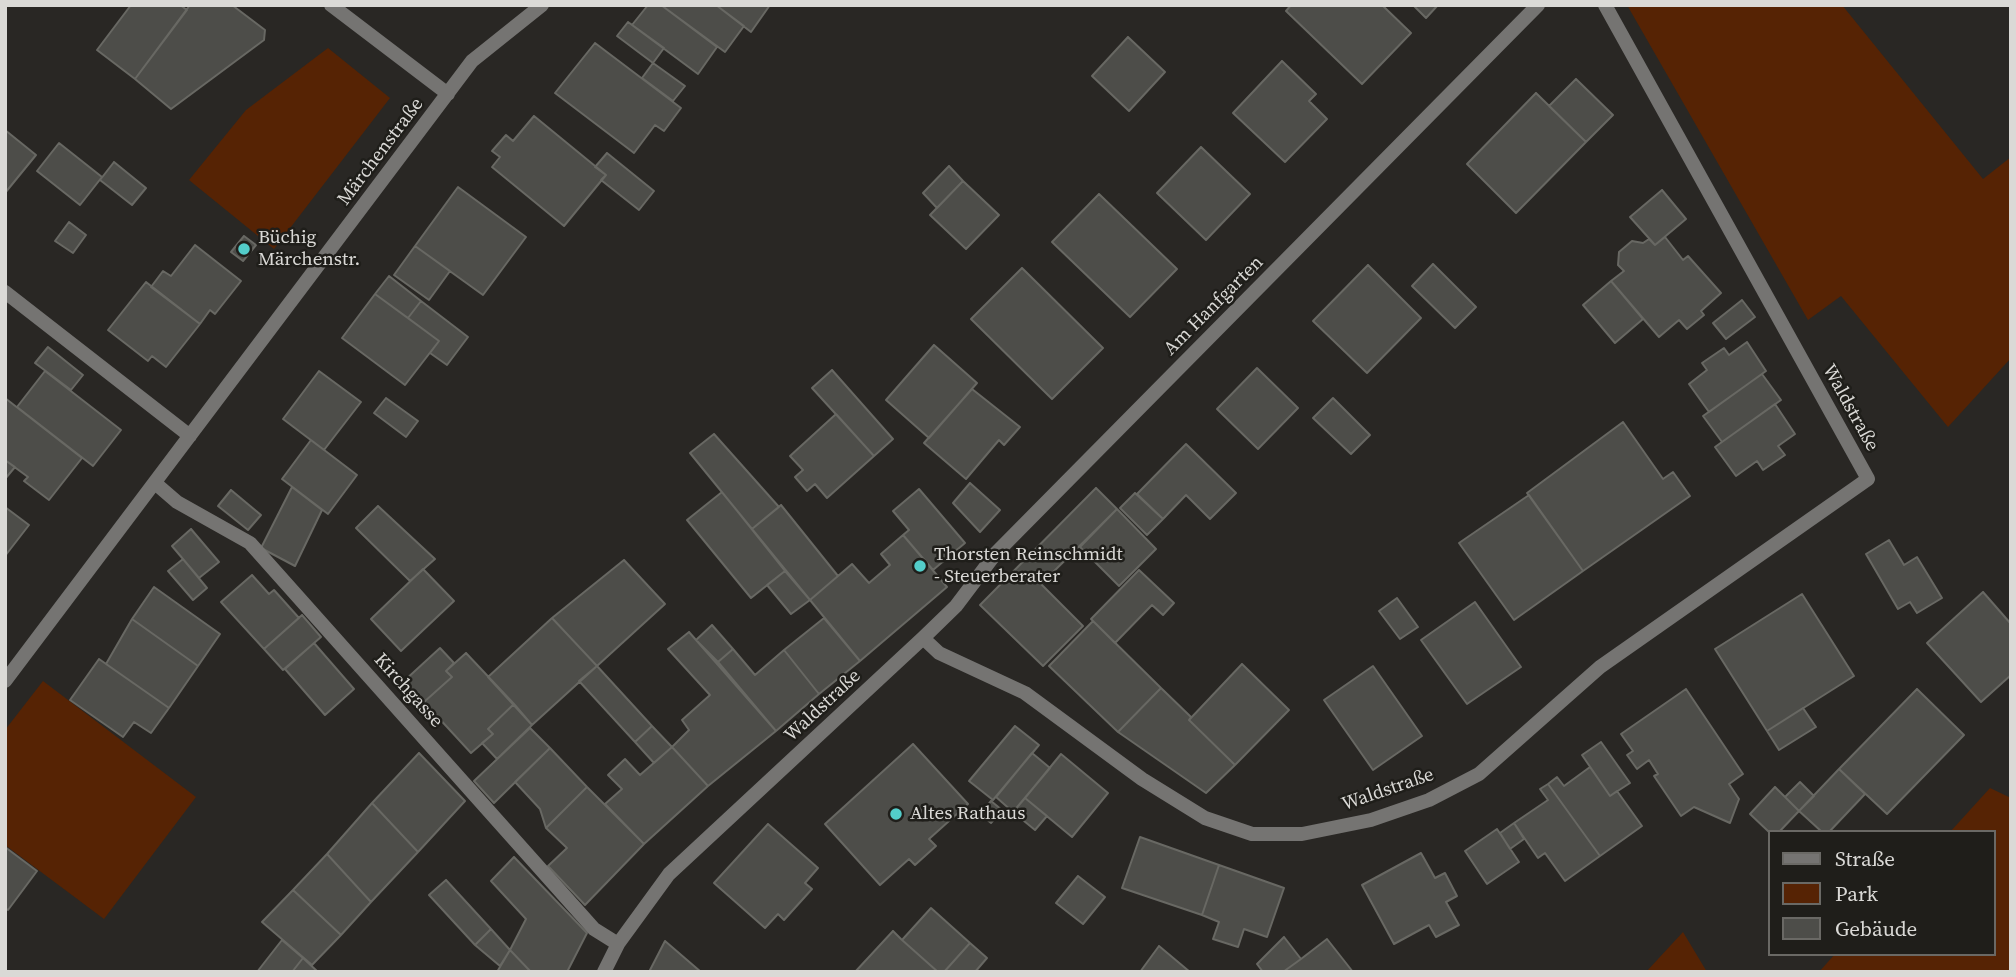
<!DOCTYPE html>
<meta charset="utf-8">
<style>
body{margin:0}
#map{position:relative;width:2016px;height:977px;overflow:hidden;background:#292724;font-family:"Source Serif 4",serif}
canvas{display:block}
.frame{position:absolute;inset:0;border:7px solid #dad9d6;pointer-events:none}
.legend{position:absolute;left:1768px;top:830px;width:228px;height:126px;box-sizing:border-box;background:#1f1e1a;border:2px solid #6a6965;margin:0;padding:9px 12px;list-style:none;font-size:21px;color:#dad9d6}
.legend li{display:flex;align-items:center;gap:14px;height:35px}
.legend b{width:35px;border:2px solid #6a6965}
</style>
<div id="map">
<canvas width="2016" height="977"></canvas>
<div class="frame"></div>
<ul class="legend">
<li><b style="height:9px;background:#757472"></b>Straße</li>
<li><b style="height:19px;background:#562304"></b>Park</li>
<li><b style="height:19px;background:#4d4d49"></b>Gebäude</li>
</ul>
</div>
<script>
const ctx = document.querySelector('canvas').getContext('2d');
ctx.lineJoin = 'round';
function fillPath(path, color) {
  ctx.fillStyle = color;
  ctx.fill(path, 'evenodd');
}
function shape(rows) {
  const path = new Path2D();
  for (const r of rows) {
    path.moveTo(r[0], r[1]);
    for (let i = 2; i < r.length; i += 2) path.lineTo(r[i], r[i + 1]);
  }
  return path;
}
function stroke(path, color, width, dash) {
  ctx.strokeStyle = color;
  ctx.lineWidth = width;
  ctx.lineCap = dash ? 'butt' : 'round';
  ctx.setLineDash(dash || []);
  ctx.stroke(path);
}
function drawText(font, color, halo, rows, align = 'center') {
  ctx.font = font + ' "Source Serif 4",serif';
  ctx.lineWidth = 5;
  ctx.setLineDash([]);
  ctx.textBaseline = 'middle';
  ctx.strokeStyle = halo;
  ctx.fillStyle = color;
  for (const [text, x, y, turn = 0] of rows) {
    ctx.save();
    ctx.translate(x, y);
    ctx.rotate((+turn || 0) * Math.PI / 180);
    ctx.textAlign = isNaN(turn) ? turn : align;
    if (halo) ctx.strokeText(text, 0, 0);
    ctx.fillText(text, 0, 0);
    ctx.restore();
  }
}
fillPath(shape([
 [1627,5,1842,5,1983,179,2011,157,2011,358,1948,427,1841,296,1808,320],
 [328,48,390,98,274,249,189,180,246,110],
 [43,681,196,797,104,919,5,845,5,730],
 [1990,788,2011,798,2011,972,1819,972,1835,954,1993,954,1993,832,1950,832],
 [1683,932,1707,972,1646,972]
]), '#562304');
const building = shape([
 [131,5,180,5,187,10,135,79,97,50,131,5],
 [190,5,232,5,265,30,264,40,171,109,135,79,190,5],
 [648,5,661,5,717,47,698,74,632,25,648,5],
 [661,5,716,5,744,26,725,52,661,5],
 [716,5,770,5,751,32,716,5],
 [1291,5,1382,5,1411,33,1362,84,1286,11,1291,5],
 [1413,5,1438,5,1426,18,1413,5],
 [628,22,664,48,653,63,617,36,628,22],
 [1128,37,1165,72,1129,111,1092,76,1128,37],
 [595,43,681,108,664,131,655,125,634,153,555,93,595,43],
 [1282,61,1316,94,1309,101,1327,119,1285,162,1233,113,1282,61],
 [653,63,685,86,673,101,642,78,653,63],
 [1576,79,1613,115,1586,142,1549,106,1576,79],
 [1536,93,1586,142,1516,213,1467,164,1536,93],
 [534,116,606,175,564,226,492,167,500,157,492,151,506,135,513,141,534,116],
 [5,130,36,155,5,193,5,130],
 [59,143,102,177,80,205,37,171,59,143],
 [1201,147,1250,194,1206,240,1157,193,1201,147],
 [607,153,654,191,639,210,601,180,606,175,595,167,607,153],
 [114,162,146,188,132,205,100,180,114,162],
 [949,166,963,181,937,208,923,193,949,166],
 [963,181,999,215,966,249,930,215,963,181],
 [458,187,526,237,483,295,415,246,458,187],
 [1662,190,1686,219,1655,245,1630,217,1662,190],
 [1099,194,1177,269,1130,317,1052,242,1099,194],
 [69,222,86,235,73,253,55,241,69,222],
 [244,236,256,245,243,261,231,252,244,236],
 [1665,237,1683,260,1688,256,1721,293,1701,311,1704,315,1687,329,1679,320,1659,337,1611,281,1624,271,1618,265,1619,252,1632,241,1643,243,1649,239,1655,245,1665,237],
 [195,245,241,281,215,314,210,310,200,324,151,287,163,271,171,276,195,245],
 [415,246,450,271,429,300,394,275,415,246],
 [1433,264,1476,307,1455,328,1412,286,1433,264],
 [1368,265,1421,318,1367,373,1313,321,1368,265],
 [1022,268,1103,348,1052,399,971,319,1022,268],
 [389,276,421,301,408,318,375,294,389,276],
 [1611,281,1643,319,1615,343,1583,305,1611,281],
 [146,282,200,324,166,367,152,356,148,361,108,330,146,282],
 [375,294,439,341,405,385,342,338,375,294],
 [1742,300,1755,317,1726,339,1713,323,1742,300],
 [421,301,468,337,447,365,430,353,439,341,408,318,421,301],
 [1747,342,1766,371,1709,412,1689,384,1707,370,1702,363,1724,348,1729,355,1747,342],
 [934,345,977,383,929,438,886,400,934,345],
 [48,347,83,375,71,390,35,363,48,347],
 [1257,368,1298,408,1258,449,1217,409,1257,368],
 [832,370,893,439,874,456,812,388,832,370],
 [45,371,121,430,93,466,17,407,45,371],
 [319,371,361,402,324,450,283,419,319,371],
 [1762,374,1781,400,1722,442,1703,416,1762,374],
 [972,389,1020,427,1004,445,999,440,966,479,924,443,972,389],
 [5,398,82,458,49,500,24,481,28,477,5,460,5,398],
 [386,398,418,421,406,437,374,413,386,398],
 [1333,398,1370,435,1351,454,1313,418,1333,398],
 [1775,404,1795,434,1778,446,1785,455,1763,470,1757,461,1736,476,1715,447,1775,404],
 [836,414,874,456,827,498,815,484,807,491,795,477,803,470,790,456,836,414],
 [1623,422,1663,479,1673,472,1690,496,1583,571,1527,493,1623,422],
 [714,434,779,507,752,529,690,453,714,434],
 [311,440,357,475,328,514,282,479,311,440],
 [1186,444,1236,493,1210,519,1186,495,1163,519,1137,494,1186,444],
 [5,460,15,467,5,479,5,460],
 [970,483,1000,510,980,532,953,503,970,483],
 [292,487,322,510,295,566,261,548,292,487],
 [1096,488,1117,509,1041,584,1083,626,1043,666,980,605,1096,488],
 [919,489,965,543,933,570,903,535,909,530,893,511,919,489],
 [231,490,261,515,248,530,218,506,231,490],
 [722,492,785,571,751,598,687,520,722,492],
 [1135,493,1163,519,1147,535,1120,508,1135,493],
 [1529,495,1583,571,1514,620,1459,543,1529,495],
 [781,505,838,576,810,600,752,529,781,505],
 [378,506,435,559,410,581,356,528,378,506],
 [5,507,29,525,5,556,5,507],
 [1117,509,1156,549,1119,586,1080,547,1117,509],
 [191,529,219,562,199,578,172,546,191,529],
 [903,535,947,587,860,661,810,600,852,564,869,583,890,565,881,554,903,535],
 [1889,540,1904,565,1917,557,1942,598,1917,613,1910,602,1898,609,1866,554,1889,540],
 [183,559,207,588,193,600,168,571,183,559],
 [624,560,665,604,597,666,552,618,624,560],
 [423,569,454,601,401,651,371,619,423,569],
 [1139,570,1174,603,1163,615,1152,605,1115,643,1091,619,1139,570],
 [785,571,810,600,791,614,767,585,785,571],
 [252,575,269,594,274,590,299,618,264,649,221,602,252,575],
 [154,587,220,634,198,666,132,619,154,587],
 [1983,592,2011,624,2011,675,1981,702,1927,643,1983,592],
 [1802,594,1854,676,1767,731,1715,649,1802,594],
 [1397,598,1418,627,1400,639,1379,611,1397,598],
 [1475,602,1521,667,1467,704,1421,640,1475,602],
 [302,615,321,637,283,670,264,649,302,615],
 [552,618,597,666,532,725,488,677,552,618],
 [824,618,860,661,819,694,784,650,824,618],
 [132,619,198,666,169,708,106,664,132,619],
 [1093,621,1161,688,1118,732,1049,666,1093,621],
 [712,625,733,649,718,662,696,640,712,625],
 [689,632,776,731,708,786,672,747,689,730,682,720,710,695,668,649,689,632],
 [314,643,354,689,325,715,285,669,314,643],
 [440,648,454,663,446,671,452,677,424,702,404,681,440,648],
 [733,649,755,675,784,650,819,694,776,731,718,662,733,649],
 [466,653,514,704,488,729,493,734,471,753,424,702,452,677,446,671,466,653],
 [99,659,169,708,151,733,134,722,123,737,70,700,99,659],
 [1242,664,1289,710,1235,765,1189,720,1242,664],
 [597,666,652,726,635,742,579,681,597,666],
 [1373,666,1422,736,1373,770,1324,700,1373,666],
 [1161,688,1191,717,1189,720,1235,765,1206,793,1118,732,1161,688],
 [1686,689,1743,774,1729,784,1739,799,1730,823,1694,807,1681,816,1654,776,1658,774,1649,760,1637,769,1627,755,1633,751,1621,734,1686,689],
 [1917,689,1964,735,1887,814,1839,769,1917,689],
 [514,704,532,725,497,759,482,743,493,734,488,729,514,704],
 [1803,708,1816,727,1779,750,1767,731,1803,708],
 [652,726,672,747,654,763,635,742,652,726],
 [1015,726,1039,745,993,800,969,781,1015,726],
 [530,728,550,748,494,803,474,781,530,728],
 [1601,742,1630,783,1610,796,1582,755,1601,742],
 [913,744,968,804,929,839,936,846,915,865,909,859,880,885,825,824,913,744],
 [672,747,708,786,644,844,605,804,622,789,608,775,625,759,640,775,672,747],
 [550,748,587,787,546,828,540,809,515,782,550,748],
 [419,753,465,801,418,852,372,803,419,753],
 [1032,753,1050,768,1013,812,996,797,1032,753],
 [1061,754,1108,793,1072,837,1025,798,1061,754],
 [1590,767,1610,796,1617,791,1642,826,1600,856,1548,784,1557,777,1564,786,1590,767],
 [1839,769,1865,794,1829,832,1822,832,1799,811,1839,769],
 [1800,782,1814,796,1799,811,1785,797,1800,782],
 [1548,784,1600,856,1565,881,1545,853,1538,858,1514,823,1548,800,1540,789,1548,784],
 [587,787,644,844,585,905,548,866,567,848,546,828,587,787],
 [1775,787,1799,811,1779,832,1769,832,1750,814,1775,787],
 [1025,798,1047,816,1035,830,1013,812,1025,798],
 [991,801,1002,810,991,823,980,814,991,801],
 [372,803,418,852,371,902,327,854,372,803],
 [1514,823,1524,839,1510,849,1500,833,1514,823],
 [768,824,818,868,805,883,812,889,784,920,778,914,765,928,714,883,768,824],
 [1497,829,1519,862,1487,884,1465,851,1497,829],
 [1140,837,1219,865,1202,915,1122,888,1140,837],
 [5,847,37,871,8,910,5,908,5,847],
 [1421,853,1435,878,1445,873,1457,896,1446,902,1459,925,1436,937,1429,925,1394,944,1362,885,1421,853],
 [327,854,371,902,341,935,293,890,327,854],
 [514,857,587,933,567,972,531,972,510,950,526,919,491,881,514,857],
 [1219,865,1284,888,1267,937,1244,929,1238,947,1213,939,1219,922,1202,915,1219,865],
 [1078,876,1105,897,1083,924,1056,903,1078,876],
 [446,880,491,929,475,945,429,895,446,880],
 [293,890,341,935,312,965,262,922,293,890],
 [931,908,970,943,944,972,938,972,902,940,931,908],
 [491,929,510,950,500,966,475,945,491,929],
 [893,931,902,940,938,972,855,972,893,931],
 [1284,937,1301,959,1283,972,1263,972,1257,964,1284,937],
 [1327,939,1353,972,1283,972,1301,959,1327,939],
 [282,940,303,958,292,972,257,972,282,940],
 [665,941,701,972,649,972,665,941],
 [970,943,987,958,975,972,944,972,970,943],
 [1159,946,1190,972,1140,972,1159,946],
 [510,950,531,972,497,972,510,950],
 [303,958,318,972,292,972,303,958]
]);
fillPath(building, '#4d4d49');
stroke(building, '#686863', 2);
stroke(shape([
 [331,5,448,94],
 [5,292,190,436],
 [155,483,177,502,250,543,594,929,618,944],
 [923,638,939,653,1025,693,1142,779,1205,818,1252,834,1302,834,1371,820,1429,800,1479,774,1600,667,1868,479,1605,5],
 [5,681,472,61,542,5],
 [604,972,618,944,669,874,923,638,956,606,996,553,1538,5]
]), '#757472', 14);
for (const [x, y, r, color] of [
 [244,249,7,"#53cdca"],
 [920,566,7,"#53cdca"],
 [896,814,7,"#53cdca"]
]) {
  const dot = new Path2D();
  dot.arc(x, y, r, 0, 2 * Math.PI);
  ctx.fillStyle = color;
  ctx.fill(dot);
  stroke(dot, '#1f1e1a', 2.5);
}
drawText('19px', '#dad9d6', '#1f1e1a', [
 ["Märchenstraße",381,152,-53],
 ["Am Hanfgarten",1214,306,-45],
 ["Waldstraße",1850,408,61],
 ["Kirchgasse",408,691,48],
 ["Waldstraße",823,706,-43],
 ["Waldstraße",1388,790,-19]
]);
drawText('19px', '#dad9d6', '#1f1e1a', [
 ["Büchig",258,238],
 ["Märchenstr.",258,260],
 ["Thorsten Reinschmidt",934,555],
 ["- Steuerberater",934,577],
 ["Altes Rathaus",910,814]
], 'left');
</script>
